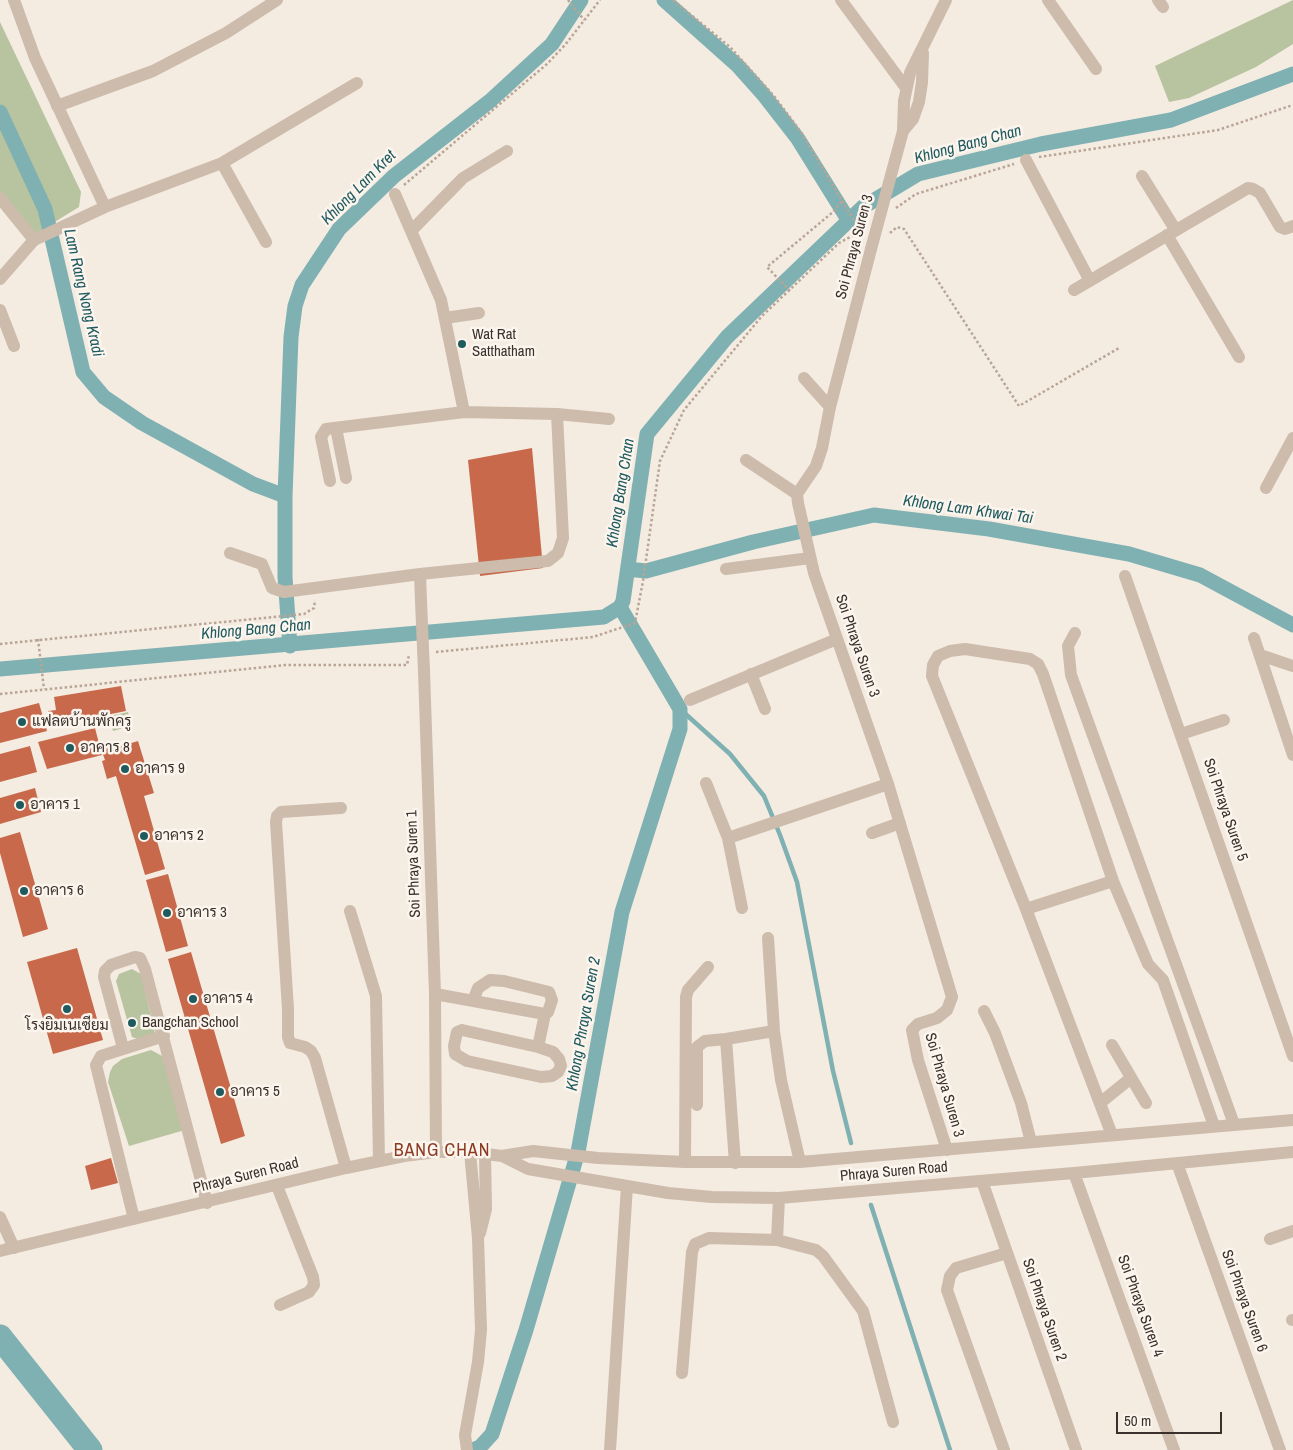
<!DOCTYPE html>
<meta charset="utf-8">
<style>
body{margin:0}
#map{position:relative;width:1293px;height:1450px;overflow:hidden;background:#f4ebe1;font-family:"Archivo Narrow",sans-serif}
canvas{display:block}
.scale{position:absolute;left:1116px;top:1412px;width:106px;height:22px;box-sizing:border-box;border:2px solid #3b302b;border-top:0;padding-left:6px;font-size:15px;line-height:18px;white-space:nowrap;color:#3b302b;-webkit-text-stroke:4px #fbf5ee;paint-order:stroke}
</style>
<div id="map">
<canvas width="1293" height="1450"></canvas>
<div class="scale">50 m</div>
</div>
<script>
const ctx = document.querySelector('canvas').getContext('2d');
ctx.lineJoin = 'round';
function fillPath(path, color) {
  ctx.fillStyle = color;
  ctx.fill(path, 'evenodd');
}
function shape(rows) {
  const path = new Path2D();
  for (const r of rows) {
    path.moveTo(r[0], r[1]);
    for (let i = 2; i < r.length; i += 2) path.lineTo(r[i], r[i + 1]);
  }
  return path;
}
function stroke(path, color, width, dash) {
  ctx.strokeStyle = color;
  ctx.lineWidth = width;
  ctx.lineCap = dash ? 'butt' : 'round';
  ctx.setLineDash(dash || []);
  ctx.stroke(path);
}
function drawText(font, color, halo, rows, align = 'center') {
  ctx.font = font + ' "Archivo Narrow",Sarabun,sans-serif';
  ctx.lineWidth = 5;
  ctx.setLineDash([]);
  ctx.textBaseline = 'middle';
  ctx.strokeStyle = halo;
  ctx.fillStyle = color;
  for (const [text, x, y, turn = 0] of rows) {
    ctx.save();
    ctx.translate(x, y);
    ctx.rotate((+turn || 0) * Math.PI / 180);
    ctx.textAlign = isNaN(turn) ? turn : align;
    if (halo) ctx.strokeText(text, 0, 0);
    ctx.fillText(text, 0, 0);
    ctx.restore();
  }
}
fillPath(shape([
 [1293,0,1293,44,1256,67,1189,98,1169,102,1155,66],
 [0,22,81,192,79,207,27,239,0,207],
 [128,712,131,726,113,731,109,716],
 [132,969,141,974,155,1033,138,1039,132,1037,116,981,119,974],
 [151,1050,164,1057,185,1130,129,1146,108,1082,110,1072,113,1066,122,1059]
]), '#b8c4a0');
stroke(shape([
 [680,709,730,754,764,796,780,835,797,882,833,1071,851,1143],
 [871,1205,950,1450]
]), '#7fb0b2', 4.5);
stroke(shape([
 [664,0,738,66,763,94,798,139,849,221],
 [0,112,45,209,83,372,104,397,142,423,253,484,285,496],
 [628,569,646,571,753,542,874,515,989,529,1129,554,1200,575,1293,625],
 [290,646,285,577,285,496,291,337,295,306,302,285,339,229,394,176,490,101,552,44,581,0],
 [0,669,604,617,620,607,623,601,647,434,727,337,863,207,918,174,1041,144,1171,120,1293,74],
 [473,1450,480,1447,492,1434,526,1330,578,1152,622,912,680,729,680,709,620,607]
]), '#7fb0b2', 15);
stroke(shape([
 [0,1337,90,1450]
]), '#7fb0b2', 25);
fillPath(shape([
 [532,448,543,568,480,576,468,460],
 [121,686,126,711,51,726,48,711,56,710,54,697],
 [39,703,47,731,0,743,0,713],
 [95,728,102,755,47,769,38,742],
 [138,741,154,793,144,796,165,869,145,875,116,776,107,779,102,761,105,760,101,749,117,744,118,747],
 [30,746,37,772,0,782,0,754],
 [35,788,41,812,0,824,0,798],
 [20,832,48,929,23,937,0,853,0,838],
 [168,874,188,946,166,952,146,880],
 [77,948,103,1040,53,1054,27,962],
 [191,952,245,1136,221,1144,168,959],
 [111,1158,118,1183,91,1190,85,1166]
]), '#c8694b');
stroke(shape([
 [568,0,584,20],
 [1039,157,1218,130,1293,105],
 [404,185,547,64,565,45,600,0],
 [896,208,916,194,1014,164],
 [890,233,897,227,904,229,1019,406,1119,348],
 [790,291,767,267,833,212,842,201],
 [38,639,44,689],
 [0,644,304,614,314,608,315,600],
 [436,652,593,637,635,623,643,581,660,461,684,410,762,316,839,243,863,230],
 [0,694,285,665,407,665,409,655]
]), '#b9a596', 2.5, [2.5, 2.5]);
stroke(shape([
 [14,0,35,58,105,207],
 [841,0,906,88],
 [1048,0,1096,69],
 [1158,0,1163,7],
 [57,106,153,71,226,33,277,0],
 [903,131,904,101,910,73,946,0],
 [903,131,913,119,919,102,922,82,923,53],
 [1026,160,1090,281],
 [222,163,266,242],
 [1142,176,1175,229],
 [395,194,441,300,464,412,557,414,609,419],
 [0,198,34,240],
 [411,231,463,178,507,151],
 [1167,235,1239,357],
 [871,249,830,407,822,448,816,466,797,494,798,503,814,573,888,784,952,997,947,1010,937,1018,918,1024,912,1030,918,1060,947,1150],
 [0,279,34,240,105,207,222,163,357,83],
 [1074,290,1248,188,1253,189,1260,193,1280,227,1285,229,1293,226],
 [0,310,14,346],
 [445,318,479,313],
 [804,378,830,407],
 [336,428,346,478],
 [746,460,797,494],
 [330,481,321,437,326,429,464,412],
 [1266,488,1293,438],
 [230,553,262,564,272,588,284,592,420,574,548,561,558,553,563,538,557,414],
 [726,569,810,558],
 [420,574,421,601],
 [1125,576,1293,1056],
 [1075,633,1068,646,1071,675,1234,1124],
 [1254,638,1293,755],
 [1260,655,1293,666],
 [424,671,435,994,436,1152],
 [751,674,765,709],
 [690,700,837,639],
 [1181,734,1224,720],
 [706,783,728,838],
 [341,808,281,812,277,816,276,822,288,1009,288,1037,290,1043,305,1047,311,1051,315,1058,346,1168],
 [872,833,900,823],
 [742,908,728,838,888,784],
 [1026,909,1113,881],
 [350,911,376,996,379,1161],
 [768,938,774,1031,781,1080,800,1162],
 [435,994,545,1014,548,1012,552,1000,549,992,504,981,490,980,478,988,473,1001],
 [984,1011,995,1033,1021,1103,1031,1142],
 [462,1030,538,1047,553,1052,559,1059,561,1066,558,1072,552,1076,541,1077,467,1061,455,1054,454,1046,457,1032,462,1030],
 [1112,1045,1146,1103],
 [538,1047,545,1014],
 [123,1048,104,977,105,971,111,965,135,957,140,958,145,969,207,1203],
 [1100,1103,1131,1078],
 [697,1105,697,1047,705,1041,726,1039],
 [1112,1135,1026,909,932,676,933,665,938,656,950,651,965,649,1030,659,1038,664,1043,674,1113,881,1148,964,1163,980,1214,1126],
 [502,1156,528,1169,668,1193,712,1197,779,1198,1074,1173,1293,1152],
 [685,1162,686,997,688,990,708,967],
 [735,1163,726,1039,774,1031],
 [1177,1163,1280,1450],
 [1074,1173,1174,1450],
 [982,1181,1076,1450],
 [277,1186,313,1277,314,1285,309,1292,280,1305],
 [779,1198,777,1240,816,1250,823,1256,863,1311,893,1422],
 [0,1217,14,1248],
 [134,1219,96,1065,101,1056,164,1036],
 [480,1233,486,1209,485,1154],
 [1270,1239,1293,1231],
 [0,1251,346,1168,404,1156,436,1152,470,1152,502,1156,533,1151,598,1158,685,1162,800,1162,1293,1120],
 [1292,1320,1293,1320],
 [682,1373,692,1252,695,1244,709,1238,777,1240],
 [467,1450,465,1435,478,1362,481,1330,478,1238,470,1152],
 [610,1450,627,1186],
 [1004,1450,947,1290,950,1276,956,1268,1007,1253]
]), '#cdbbac', 12);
stroke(shape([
 [673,0,730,47,774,96,801,132,862,234]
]), '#b9a596', 2.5, [2.5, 2.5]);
stroke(shape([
 [871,249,903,131],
 [421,601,424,671]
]), '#cdbbac', 12);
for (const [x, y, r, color] of [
 [462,344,5,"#1f5a5e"],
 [22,722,5,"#1f5a5e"],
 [70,748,5,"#1f5a5e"],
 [125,769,5,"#1f5a5e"],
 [20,805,5,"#1f5a5e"],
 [144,836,5,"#1f5a5e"],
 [24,891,5,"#1f5a5e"],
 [167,913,5,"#1f5a5e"],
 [193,999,5,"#1f5a5e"],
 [67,1009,5,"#1f5a5e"],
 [132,1023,5,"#1f5a5e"],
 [220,1092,5,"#1f5a5e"]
]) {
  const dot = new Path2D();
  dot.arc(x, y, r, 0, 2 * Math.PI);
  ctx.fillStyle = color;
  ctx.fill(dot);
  stroke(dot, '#fbf5ee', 2);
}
drawText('15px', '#3b302b', '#fbf5ee', [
 ["Soi Phraya Suren 3",855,247,-75],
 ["Soi Phraya Suren 3",857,646,71],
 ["Soi Phraya Suren 5",1225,810,71],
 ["Soi Phraya Suren 1",414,864,-92],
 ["Soi Phraya Suren 3",944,1085,74],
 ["Phraya Suren Road",894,1172,-5],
 ["Phraya Suren Road",246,1176,-14],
 ["Soi Phraya Suren 6",1244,1301,70],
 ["Soi Phraya Suren 4",1140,1306,70],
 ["Soi Phraya Suren 2",1044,1310,71]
]);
drawText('15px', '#3b302b', '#fbf5ee', [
 ["Wat Rat",472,335],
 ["Satthatham",472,352],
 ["แฟลตบ้านพักครู",32,722],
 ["อาคาร 8",80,748],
 ["อาคาร 9",135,769],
 ["อาคาร 1",30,805],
 ["อาคาร 2",154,836],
 ["อาคาร 6",34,891],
 ["อาคาร 3",177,913],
 ["อาคาร 4",203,999],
 ["Bangchan School",142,1023],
 ["โรงยิมเนเซียม",67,1026,"center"],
 ["อาคาร 5",230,1092]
], 'left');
drawText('italic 16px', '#1f5a5e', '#fbf5ee', [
 ["Khlong Bang Chan",968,145,-15],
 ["Khlong Lam Kret",359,188,-45],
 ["Lam Rang Nong Kradi",83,293,77],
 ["Khlong Bang Chan",621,493,-81],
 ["Khlong Lam Khwai Tai",968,510,8],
 ["Khlong Bang Chan",256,630,-5],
 ["Khlong Phraya Suren 2",584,1024,-80]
]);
ctx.letterSpacing = '1px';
drawText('18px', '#8c3b22', '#fbf5ee', [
 ["BANG CHAN",442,1151]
]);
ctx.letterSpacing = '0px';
</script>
